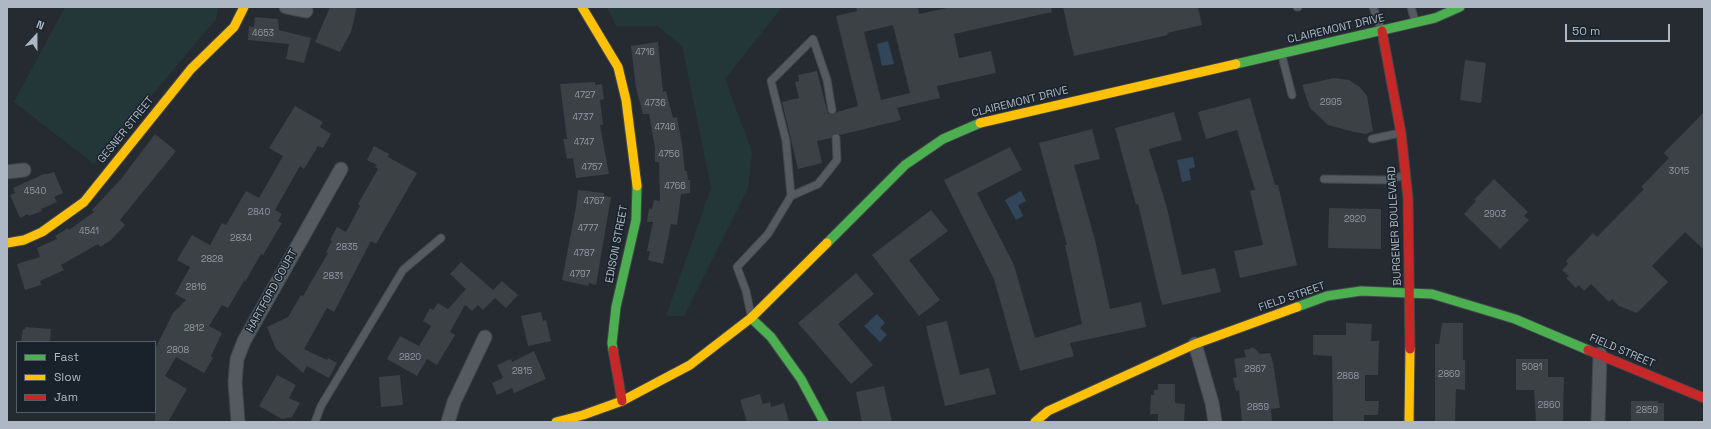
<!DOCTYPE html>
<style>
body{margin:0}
#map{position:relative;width:1711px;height:429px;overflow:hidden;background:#252b31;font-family:"Space Grotesk",sans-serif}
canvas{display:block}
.frame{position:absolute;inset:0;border:8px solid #adb8c4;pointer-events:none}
.legend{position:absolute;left:16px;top:341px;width:140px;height:72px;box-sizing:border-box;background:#19222b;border:1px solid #545e68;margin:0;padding:5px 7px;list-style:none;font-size:12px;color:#adb8c4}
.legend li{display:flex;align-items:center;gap:8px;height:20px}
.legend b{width:20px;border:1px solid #545e68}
.north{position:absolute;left:16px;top:16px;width:40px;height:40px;-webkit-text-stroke:3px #19222b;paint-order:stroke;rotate:21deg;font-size:11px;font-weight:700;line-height:16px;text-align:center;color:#adb8c4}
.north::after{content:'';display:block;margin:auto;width:14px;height:18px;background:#adb8c4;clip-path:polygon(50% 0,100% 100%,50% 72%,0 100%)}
.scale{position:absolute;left:1565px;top:24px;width:105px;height:18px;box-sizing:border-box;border:2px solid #adb8c4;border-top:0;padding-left:5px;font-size:12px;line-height:14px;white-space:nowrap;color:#adb8c4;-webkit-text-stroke:3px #19222b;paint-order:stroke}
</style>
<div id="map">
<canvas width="1711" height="429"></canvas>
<div class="frame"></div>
<ul class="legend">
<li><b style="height:5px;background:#4caf50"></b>Fast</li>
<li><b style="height:5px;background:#ffc107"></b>Slow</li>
<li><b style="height:5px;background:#c62828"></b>Jam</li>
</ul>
<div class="north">N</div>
<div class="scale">50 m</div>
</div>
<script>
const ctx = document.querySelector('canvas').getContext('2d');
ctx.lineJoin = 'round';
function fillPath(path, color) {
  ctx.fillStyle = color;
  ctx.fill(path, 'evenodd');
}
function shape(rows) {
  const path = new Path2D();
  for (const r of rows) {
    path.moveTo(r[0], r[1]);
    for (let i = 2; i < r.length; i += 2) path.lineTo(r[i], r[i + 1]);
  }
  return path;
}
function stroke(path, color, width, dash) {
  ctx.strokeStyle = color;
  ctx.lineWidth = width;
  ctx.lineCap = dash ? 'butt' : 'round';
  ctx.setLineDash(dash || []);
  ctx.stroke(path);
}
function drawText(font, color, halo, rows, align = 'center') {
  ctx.font = font + ' "Space Grotesk",sans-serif';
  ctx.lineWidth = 3;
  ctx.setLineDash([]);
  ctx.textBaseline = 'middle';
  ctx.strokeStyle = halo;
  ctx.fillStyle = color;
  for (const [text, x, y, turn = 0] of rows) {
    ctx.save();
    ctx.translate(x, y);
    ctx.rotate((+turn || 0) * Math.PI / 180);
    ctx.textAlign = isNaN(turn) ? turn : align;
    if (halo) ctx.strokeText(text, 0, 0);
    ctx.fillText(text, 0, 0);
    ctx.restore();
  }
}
fillPath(shape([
 [65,7,218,7,216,19,94,164,14,102],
 [607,7,782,7,725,79,752,152,748,188,684,316,666,316,711,188,682,46,657,26,616,26]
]), '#233738');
fillPath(shape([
 [888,41,894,64,882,66,877,44],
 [1193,157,1195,167,1189,169,1191,180,1182,182,1177,160],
 [1021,191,1026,201,1018,205,1023,216,1016,220,1005,200],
 [877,314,885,323,880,328,887,335,880,342,864,326]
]), '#32465a');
fillPath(shape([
 [330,7,357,7,351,32,340,52,315,42],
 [856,7,918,7,919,14,951,7,1051,7,1052,12,954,34,959,58,991,51,996,73,937,86,940,98,897,108,901,120,840,135,835,133,831,138,817,141,822,163,798,169,782,102,799,98,795,82,799,81,798,75,817,71,828,114,833,115,837,112,858,106,836,16,857,11],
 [893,25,910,93,881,100,864,32],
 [1063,7,1198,7,1202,25,1167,33,1168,35,1074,56],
 [255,17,278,19,279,30,311,38,304,63,286,59,289,44,248,40,249,26,254,27],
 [658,42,663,92,666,91,673,118,677,117,682,144,685,171,687,171,688,180,690,180,690,193,681,194,677,225,671,224,663,264,648,260,650,251,647,251,653,222,647,222,649,208,652,209,654,200,660,201,659,162,655,162,655,148,649,114,643,114,636,88,631,46],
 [1465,60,1486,63,1481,103,1460,100],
 [1334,78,1349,80,1360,87,1367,96,1373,131,1366,134,1354,132,1328,125,1310,108,1302,85],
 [595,82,595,85,602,84,604,99,600,100,603,125,600,125,609,174,576,178,573,158,567,159,563,139,567,139,560,84],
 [1250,98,1275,185,1278,185,1297,265,1240,278,1234,251,1263,245,1250,191,1255,190,1237,130,1206,139,1198,112],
 [295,106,323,122,320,127,331,134,323,148,318,146,304,169,300,166,275,210,282,214,278,221,282,223,263,255,261,254,245,282,244,281,228,308,222,305,209,326,222,333,211,356,213,358,204,373,176,357,165,376,187,389,168,422,155,422,155,349,173,313,186,300,175,294,190,267,177,260,192,235,210,245,222,223,226,225,246,191,259,198,283,156,269,148],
 [1174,112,1182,140,1149,149,1167,208,1182,275,1215,268,1221,292,1162,305,1138,204,1136,205,1115,128],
 [1704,112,1704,250,1685,232,1652,266,1668,282,1637,313,1619,306,1612,299,1609,302,1591,284,1584,291,1579,285,1576,288,1566,278,1569,276,1562,270,1568,264,1566,261,1593,233,1597,237,1644,189,1641,187,1669,158,1664,153],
 [1092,129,1100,159,1074,165,1095,240,1110,309,1141,302,1146,327,1070,343,1074,356,1020,371,994,279,944,180,1010,147,1022,170,977,193,1014,265,1035,338,1082,324,1065,245,1067,245,1039,143],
 [155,134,176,151,120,220,125,225,111,240,100,247,98,244,61,265,64,270,40,281,41,285,25,290,17,264,40,257,37,248,57,239,55,236,68,228,69,230,94,212,92,210,121,179],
 [374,146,389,154,388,157,417,173,376,244,371,241,334,312,327,308,304,349,327,360,328,358,337,363,329,378,307,366,303,373,276,349,267,327,288,317,301,295,303,296,328,253,326,252,332,241,330,240,337,227,346,232,360,206,358,204,378,169,375,167,377,165,367,160],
 [54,172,63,193,54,197,57,202,41,209,42,211,29,216,28,214,20,218,10,195,15,193,13,188,44,174,48,174],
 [1494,179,1528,212,1524,216,1529,220,1500,249,1464,214,1476,201,1474,200],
 [578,190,604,193,604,196,611,197,596,285,589,283,588,286,562,280,576,207],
 [1329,208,1381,209,1381,249,1328,248],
 [931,210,948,231,909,260,940,300,919,316,872,255],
 [461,262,493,290,502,281,518,295,506,308,495,298,483,310,478,305,472,311,465,305,450,332,455,335,437,365,427,359,417,376,387,359,400,336,419,346,431,326,423,321,430,308,433,310,438,303,448,309,466,289,450,274],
 [856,273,874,294,838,324,873,365,851,384,798,323],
 [541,312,543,321,546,320,551,341,528,346,521,316],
 [947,321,960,375,989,368,996,394,945,406,926,326],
 [1346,323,1372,324,1371,341,1379,341,1378,375,1365,375,1365,401,1379,401,1378,415,1364,415,1364,422,1333,422,1332,356,1313,355,1313,335,1346,335],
 [1442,323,1463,323,1463,360,1465,360,1465,390,1456,389,1455,422,1435,422,1435,344,1439,344],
 [25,327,51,329,50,342,21,341,23,329,25,329],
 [1252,347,1258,351,1259,354,1270,353,1273,363,1280,408,1271,409,1272,421,1242,422,1239,390,1236,391,1233,378,1237,377,1234,359,1246,357,1244,350,1250,349],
 [534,351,546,379,514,393,512,388,497,395,492,383,503,378,497,365,511,359,512,362],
 [1516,359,1548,359,1548,377,1564,377,1563,422,1536,422,1534,390,1516,390],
 [277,375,296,385,289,398,300,403,292,417,282,419,259,406],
 [400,375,403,405,381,407,379,377],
 [1158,384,1175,384,1175,403,1185,404,1184,422,1158,422,1158,414,1150,414,1151,395,1154,395,1154,390,1158,390],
 [884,386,892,422,862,422,856,392],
 [760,394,763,404,770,402,771,407,784,403,789,422,747,422,740,400],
 [1631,401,1658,401,1658,403,1664,403,1664,421,1631,422]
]), '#3c4146');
const lane = shape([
 [1297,7,1298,7],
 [1373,7,1381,29],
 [1411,7,1415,21],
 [1282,56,1292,95],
 [832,110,827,80,813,39,771,81,786,141,791,196,818,184,837,160,836,138],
 [1372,139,1400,133],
 [1324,179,1388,180,1405,175],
 [751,315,746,291,737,267,768,234,791,196],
 [315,422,321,406,403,270,441,238]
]);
const street = shape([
 [286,7,306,11],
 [7,172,24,170],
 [1195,344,1212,403,1215,422],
 [238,422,235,382,237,359,244,341,341,169],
 [448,422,454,402,485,337],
 [1598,422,1600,354]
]);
const fast = shape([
 [1236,64,1435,18,1460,7],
 [827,243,905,165,943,139,980,123],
 [1297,307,1327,296,1361,291,1432,294,1515,319,1588,350],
 [751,318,771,337,801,379,824,422],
 [613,350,612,343,616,307,636,220,637,186]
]);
const slow = shape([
 [582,7,618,67,626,100,637,186],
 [980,123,1236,64],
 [7,243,24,240,42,232,84,202,191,69,234,27,244,7],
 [556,422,583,415,622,401,690,365,751,318,827,243],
 [1035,422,1048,411,1195,344,1297,307],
 [1409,422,1410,349]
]);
const jam = shape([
 [1382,31,1401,133,1408,198,1410,349],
 [613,350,622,401],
 [1588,350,1704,398]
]);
stroke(lane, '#42474c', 9);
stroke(street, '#42474c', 15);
stroke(fast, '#42474c', 11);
stroke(slow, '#42474c', 11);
stroke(jam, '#42474c', 11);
stroke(lane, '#545a60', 7);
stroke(street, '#545a60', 13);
stroke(fast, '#4caf50', 9);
stroke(slow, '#ffc107', 9);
stroke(jam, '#c62828', 9);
drawText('9px', '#919aa4', null, [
 ["4653",263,34],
 ["4716",645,53],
 ["4727",585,96],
 ["2995",1331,103],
 ["4736",655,104],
 ["4737",583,118],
 ["4746",665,128],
 ["4747",584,143],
 ["4756",669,155],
 ["4757",592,168],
 ["3015",1679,172],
 ["4766",675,187],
 ["4540",35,192],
 ["4767",594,202],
 ["2840",259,213],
 ["2903",1495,215],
 ["2920",1355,220],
 ["4777",588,229],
 ["4541",89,232],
 ["2834",241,239],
 ["2835",347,248],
 ["4787",584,254],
 ["2828",212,260],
 ["4797",580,275],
 ["2831",333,277],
 ["2816",196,288],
 ["2812",194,329],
 ["2808",178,351],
 ["2820",410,358],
 ["5081",1532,368],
 ["2867",1255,370],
 ["2815",522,372],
 ["2869",1449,375],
 ["2868",1348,377],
 ["2860",1549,406],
 ["2859",1258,408],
 ["2859",1647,411]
]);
drawText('11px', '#adb8c4', '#19222b', [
 ["CLAIREMONT DRIVE",1336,29,-13],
 ["CLAIREMONT DRIVE",1020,102,-14],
 ["GESNER STREET",126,130,-51],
 ["BURGENER BOULEVARD",1395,226,-93],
 ["EDISON STREET",617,244,-79],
 ["HARTFORD COURT",272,291,-61],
 ["FIELD STREET",1292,297,-19],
 ["FIELD STREET",1622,351,23]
]);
</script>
